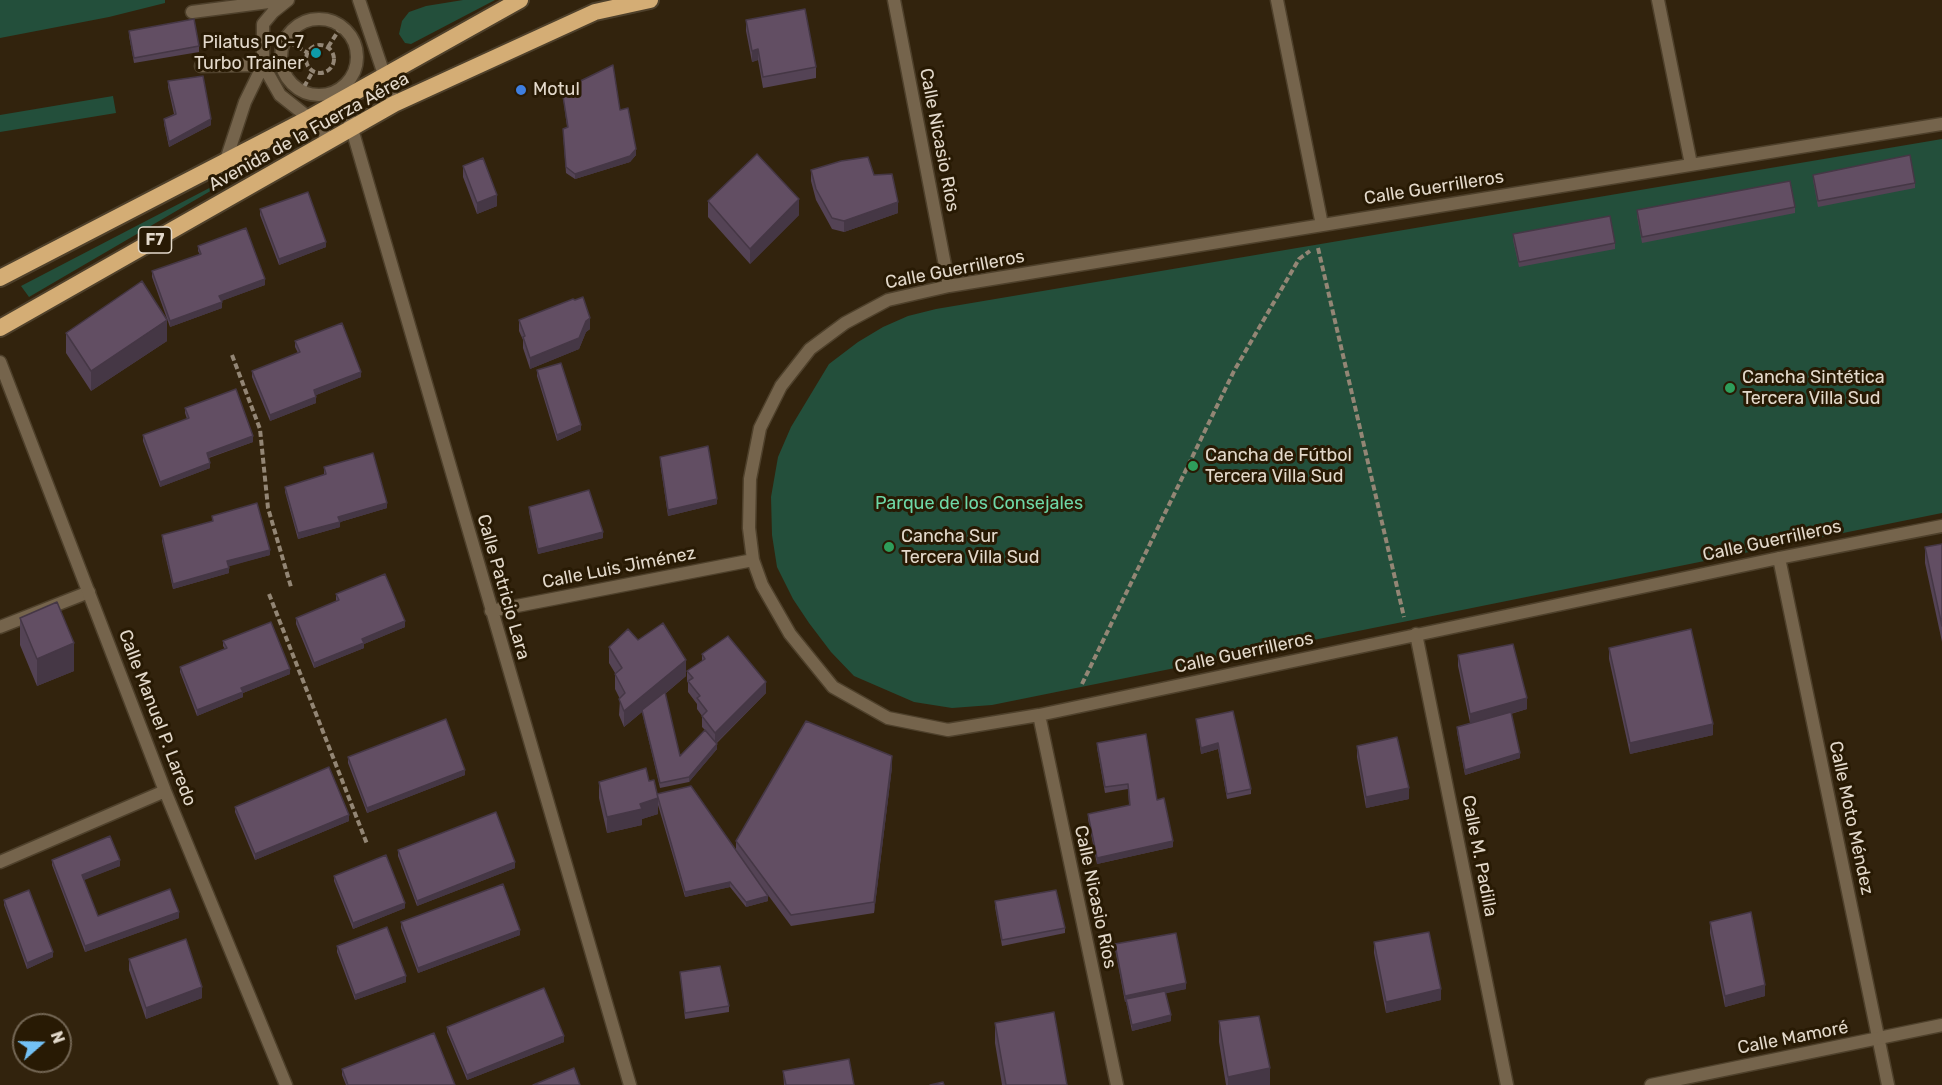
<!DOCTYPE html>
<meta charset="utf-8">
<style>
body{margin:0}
#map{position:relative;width:1942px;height:1085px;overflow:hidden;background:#32230d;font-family:Rubik,sans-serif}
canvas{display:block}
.north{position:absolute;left:12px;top:1013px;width:60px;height:60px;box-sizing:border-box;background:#281a04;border:2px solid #736654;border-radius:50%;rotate:70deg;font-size:16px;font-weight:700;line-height:24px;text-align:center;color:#e3d9cb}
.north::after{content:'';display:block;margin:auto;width:21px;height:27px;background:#73c1f5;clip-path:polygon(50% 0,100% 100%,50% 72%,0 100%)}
</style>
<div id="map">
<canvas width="1942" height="1085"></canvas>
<div class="north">N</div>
</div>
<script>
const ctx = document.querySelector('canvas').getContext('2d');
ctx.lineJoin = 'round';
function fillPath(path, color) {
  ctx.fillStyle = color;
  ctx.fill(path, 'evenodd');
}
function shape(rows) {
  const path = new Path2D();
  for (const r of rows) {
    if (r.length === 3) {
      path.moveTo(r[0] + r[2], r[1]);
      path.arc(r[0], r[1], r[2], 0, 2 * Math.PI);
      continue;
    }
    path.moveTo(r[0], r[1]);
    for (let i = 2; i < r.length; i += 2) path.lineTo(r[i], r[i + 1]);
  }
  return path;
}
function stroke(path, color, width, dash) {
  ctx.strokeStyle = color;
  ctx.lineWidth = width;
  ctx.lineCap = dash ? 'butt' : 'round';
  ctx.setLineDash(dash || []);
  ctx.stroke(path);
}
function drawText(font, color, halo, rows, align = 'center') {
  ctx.font = font + ' Rubik,sans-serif';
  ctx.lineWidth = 6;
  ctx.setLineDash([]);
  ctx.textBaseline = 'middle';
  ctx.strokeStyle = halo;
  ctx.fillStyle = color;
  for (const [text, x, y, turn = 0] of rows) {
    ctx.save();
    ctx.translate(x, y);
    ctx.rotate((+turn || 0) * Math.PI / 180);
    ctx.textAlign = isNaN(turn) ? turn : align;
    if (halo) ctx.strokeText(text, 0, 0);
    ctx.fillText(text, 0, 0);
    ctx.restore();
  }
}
fillPath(shape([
 [0,0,165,0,165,3,109,17,0,38],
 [463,0,495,0,411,44,405,43,399,34,402,21,409,12,426,6],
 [113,96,116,113,0,132,0,115],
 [1942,139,1942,513,992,705,952,708,914,702,854,676,831,652,809,623,793,599,777,567,772,535,771,497,778,457,791,427,829,364,858,342,883,327,908,316,936,309],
 [267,158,29,297,21,286]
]), '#234f3b');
const service = shape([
 [359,0,394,104],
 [192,12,284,0],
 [263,65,280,95,309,118,331,140],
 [201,66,263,65],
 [226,160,245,102,263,65,263,24,273,12,288,0],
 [0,627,89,592]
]);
const pedestrian = shape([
 [319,57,38]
]);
const minor = shape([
 [894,0,949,286],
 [1277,0,1322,225],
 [1658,0,1691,164],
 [343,98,630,1085],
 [1942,124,949,286,888,300,845,323,810,349,781,386,760,428,750,479,749,528,753,560,762,585,790,634,833,687,888,718,948,730,1039,715,1779,558,1942,526],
 [0,362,165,791,286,1085],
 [1779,558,1888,1085],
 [491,611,753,560],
 [1416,634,1507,1085],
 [1039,715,1117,1085],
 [0,862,165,791]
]);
const tertiary = shape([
 [1651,1085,1942,1025]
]);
const trunk = shape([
 [0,278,309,118,520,0],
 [0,328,394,104,595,12,650,0]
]);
stroke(service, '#4e402b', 15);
stroke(pedestrian, '#4e402b', 15);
stroke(minor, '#4e402b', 15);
stroke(tertiary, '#4e402b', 15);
stroke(trunk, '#4e402b', 20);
stroke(shape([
 [289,42,308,53],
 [320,59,14],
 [328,47,339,30],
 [304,87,313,71],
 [1318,248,1404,617],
 [232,355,260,429,268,508,291,587],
 [269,594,367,844],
 [1082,684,1234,371,1299,259,1310,251]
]), '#938675', 4, [6, 3]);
stroke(service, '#75644c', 12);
stroke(pedestrian, '#75644c', 12);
stroke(minor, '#75644c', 12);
stroke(tertiary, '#75644c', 12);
stroke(trunk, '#d4ad75', 16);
fillPath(shape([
 [746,20,816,67,816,78,763,88,758,60,752,62,746,31],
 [129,31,199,46,199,52,134,63,129,36],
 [168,81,211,125,169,147,164,124,164,119,174,114,168,87],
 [562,90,620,110,636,155,630,162,575,179,566,173,563,134,567,127],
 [463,166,497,206,477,214,463,177],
 [811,170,874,175,898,213,844,232,832,229,816,200,811,181],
 [1813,175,1915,183,1915,188,1818,207,1813,180],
 [708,201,799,215,750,264,708,217],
 [1795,207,1795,213,1642,243,1637,216,1637,210],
 [260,209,326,247,279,265,260,215],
 [1513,234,1615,243,1615,249,1519,267,1513,240],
 [198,246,265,285,221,301,222,308,170,327,152,277,152,271,200,255,198,251],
 [519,320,590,329,586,332,579,349,530,369,523,348,523,340,519,331],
 [66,333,167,341,91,391,66,353],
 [295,341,361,377,316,395,316,403,270,421,252,377,252,371,298,353,295,347],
 [537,370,581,430,557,441,537,376],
 [185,408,253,442,209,458,210,468,160,487,143,441,143,435,187,419,185,413],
 [660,457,717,504,668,516,660,462],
 [324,467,387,508,340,522,340,527,298,539,285,492,285,487,324,475],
 [529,507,603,538,538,554,529,512],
 [212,516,270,555,228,566,229,573,173,589,162,541,162,535,212,522],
 [1942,544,1942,642,1925,563,1925,547],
 [336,594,405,627,364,644,364,648,314,668,296,624,296,618,336,601],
 [20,618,74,671,37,686,20,645],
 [638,640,686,676,665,694,680,756,705,730,702,727,702,716,697,709,697,704,688,692,688,683,687,681,687,671,702,661,702,654,766,693,717,743,717,749,689,782,660,788,642,712,624,727,619,715,620,699,615,689,615,673,609,663,609,647],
 [223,641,290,674,243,693,243,697,197,716,180,672,180,667,225,649,223,646],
 [1609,648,1713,735,1630,754,1609,659],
 [1458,655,1527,709,1511,714,1520,758,1465,775,1457,732,1457,727,1470,723,1458,666],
 [1233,711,1251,789,1251,794,1227,799,1218,749,1201,754,1196,719],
 [1097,743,1157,800,1173,847,1097,864,1088,819,1088,814,1129,805,1128,789,1105,793,1097,748],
 [1357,746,1409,799,1366,808,1357,757],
 [348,757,465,775,367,813,348,763],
 [892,767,874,913,791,926,765,891,768,901,746,907,730,887,685,897,658,805,658,814,642,819,642,825,607,833,599,798,599,782,649,781,657,794,736,850,736,841],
 [235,807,349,821,255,860,235,812],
 [398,850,515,868,417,906,398,856],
 [52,860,120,866,83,880,98,916,179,918,85,952,52,865],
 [334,876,405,908,353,929,334,881],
 [4,900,53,957,27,969,4,905],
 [995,901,1065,928,1065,933,1002,946,995,907],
 [401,922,520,935,418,973,401,928],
 [1710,922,1765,996,1725,1007,1710,933],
 [1374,942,1441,1000,1386,1013,1374,953],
 [1115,944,1186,989,1165,993,1171,1021,1132,1031,1126,1002,1125,1002,1115,949],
 [337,946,406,982,355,1000,337,952],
 [129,959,202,998,146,1019,129,970],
 [680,972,729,1006,729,1012,685,1019],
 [1219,1021,1270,1085,1226,1085,1219,1042],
 [995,1023,1067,1085,1002,1085,995,1043],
 [447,1027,564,1042,467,1080,447,1032],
 [342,1069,455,1085,346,1085,342,1075],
 [783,1071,854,1085,784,1085]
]), '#544355');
fillPath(shape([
 [758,49,758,60,752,62,752,51],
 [211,119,211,125,169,147,169,142],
 [636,149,636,155,630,162,575,179,575,174],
 [497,195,497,206,477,214,477,203],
 [799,199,799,215,750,264,750,249],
 [898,202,898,213,844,232,844,221],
 [326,242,326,247,279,265,279,259],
 [265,279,265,285,219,302,219,296],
 [222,302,222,308,170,327,170,321],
 [590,318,590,329,586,332,579,349,530,369,530,358],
 [167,320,167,341,91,391,91,371],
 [361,372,361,377,314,396,314,390],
 [316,397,316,403,270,421,270,415],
 [581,425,581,430,557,441,557,435],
 [253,436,253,442,207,458,207,453],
 [210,463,210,468,160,487,160,482],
 [717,499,717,504,668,516,668,510],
 [387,503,387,508,340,522,340,527,298,539,298,533,338,517],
 [603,532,603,538,538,554,538,549],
 [270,550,270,555,227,567,227,561],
 [229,568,229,573,173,589,173,584],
 [405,621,405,627,364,644,364,648,314,668,314,663,362,639],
 [74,643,74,671,37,686,37,659],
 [686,660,686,676,643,712,642,710,642,712,624,727,624,711],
 [290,669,290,674,243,693,243,697,197,716,197,710,241,688],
 [766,682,766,693,715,744,715,733],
 [1527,698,1527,709,1470,725,1470,714],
 [1713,724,1713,735,1630,754,1630,743],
 [1218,743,1218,749,1201,754,1201,748],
 [717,744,717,749,689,782,689,777],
 [1520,753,1520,758,1465,775,1465,770],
 [892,756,892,767,874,913,874,902],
 [465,770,465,775,367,813,367,808],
 [1409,788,1409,799,1366,808,1366,797],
 [658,798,658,814,642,819,642,825,607,833,607,817,640,804],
 [349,815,349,821,255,860,255,854],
 [1173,841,1173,847,1097,864,1097,858],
 [120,860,120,866,82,881,82,875],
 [515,862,515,868,417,906,417,901],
 [730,882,730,887,685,897,685,892],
 [768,896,768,901,746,907,746,902],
 [405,903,405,908,353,929,353,923],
 [179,912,179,918,85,952,85,946],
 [520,930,520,935,418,973,418,968],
 [53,952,53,957,27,969,27,963],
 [406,976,406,982,355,1000,355,995],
 [1186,983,1186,989,1127,1002,1126,999,1126,1002,1125,1002,1125,996],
 [1765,985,1765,996,1725,1007,1725,996],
 [202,987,202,998,146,1019,146,1008],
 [1441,989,1441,1000,1386,1013,1386,1002],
 [1171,1015,1171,1021,1132,1031,1132,1025],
 [564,1036,564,1042,467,1080,467,1075],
 [1270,1068,1270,1085,1228,1085,1228,1077]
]), '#453745');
const building = shape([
 [805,9,816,67,763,77,758,49,752,51,746,20,805,9],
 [194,19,199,46,134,58,129,31,194,19],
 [613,65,620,110,628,108,636,149,630,156,575,174,566,167,563,129,568,127,562,90,613,65],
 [203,76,211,119,169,142,164,119,176,114,168,81,203,76],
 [757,154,799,199,750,249,708,201,757,154],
 [1910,155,1915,183,1818,201,1813,175,1910,155],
 [868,157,874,175,892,174,898,202,844,221,832,218,816,189,811,170,841,161,868,157],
 [483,158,497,195,477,203,463,166,483,158],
 [1790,181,1795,207,1642,237,1637,210,1790,181],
 [308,192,326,242,279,259,260,209,308,192],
 [1610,216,1615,243,1519,262,1513,234,1610,216],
 [246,228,265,279,219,296,222,302,170,321,152,271,201,254,198,246,246,228],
 [142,281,167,320,91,371,66,333,142,281],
 [583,297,590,318,586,321,579,338,530,358,523,337,525,336,519,320,573,299,575,300,583,297],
 [342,323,361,372,314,390,316,397,270,415,252,371,300,352,295,341,342,323],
 [561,363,581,425,557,435,537,370,561,363],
 [236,389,253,436,207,453,210,463,160,482,143,435,189,418,185,408,236,389],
 [708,446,717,499,668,510,660,457,708,446],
 [373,453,387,503,338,517,340,522,298,533,285,487,326,474,324,467,373,453],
 [589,490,603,532,538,549,529,507,589,490],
 [257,503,270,550,227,561,229,568,173,584,162,535,213,521,212,516,257,503],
 [1942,544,1942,626,1925,547,1942,544],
 [385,574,405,621,362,639,364,643,314,663,296,618,339,600,336,594,385,574],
 [57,602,74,643,37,659,20,618,57,602],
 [271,622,290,669,241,688,243,692,197,710,180,667,227,648,223,641,271,622],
 [663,623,686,660,624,711,619,699,625,693,615,674,622,668,609,647,628,629,638,640,663,623],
 [1691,629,1713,724,1630,743,1609,648,1691,629],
 [728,636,766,682,715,733,702,716,707,711,697,698,700,696,688,681,693,678,687,671,705,659,702,654,728,636],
 [1513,644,1527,698,1470,714,1458,655,1513,644],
 [665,692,680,756,705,730,717,744,689,777,660,783,642,710,665,692],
 [1233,711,1251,789,1227,794,1218,743,1201,748,1196,719,1233,711],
 [1511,712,1520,753,1465,770,1457,727,1511,712],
 [446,719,465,770,367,808,348,757,446,719],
 [806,721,892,756,874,902,791,915,736,841,806,721],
 [1146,734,1157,800,1164,798,1173,841,1097,858,1088,814,1130,805,1128,784,1105,787,1097,743,1146,734],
 [1397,737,1409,788,1366,797,1357,746,1397,737],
 [329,767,349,815,255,854,235,807,329,767],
 [646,768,649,781,654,780,658,798,640,804,642,809,607,817,599,782,646,768],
 [691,786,768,896,746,902,730,882,685,892,657,794,691,786],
 [496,812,515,862,417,901,398,850,496,812],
 [110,836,120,860,82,875,98,916,170,889,179,912,85,946,52,860,110,836],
 [386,855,405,903,353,923,334,876,386,855],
 [503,884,520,930,418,968,401,922,503,884],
 [29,890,53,952,27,963,4,900,29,890],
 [1056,890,1065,928,1002,940,995,901,1056,890],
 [1751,912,1765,985,1725,996,1710,922,1751,912],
 [387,927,406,976,355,995,337,946,387,927],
 [1429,932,1441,989,1386,1002,1374,942,1429,932],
 [1176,933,1186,983,1125,996,1115,944,1176,933],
 [186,939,202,987,146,1008,129,959,186,939],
 [720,966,729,1006,685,1013,680,972,720,966],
 [544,988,564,1036,467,1075,447,1027,544,988],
 [1165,991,1171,1015,1132,1025,1126,999,1165,991],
 [1054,1012,1067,1085,1006,1085,995,1023,1054,1012],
 [1259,1016,1270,1068,1228,1077,1219,1021,1259,1016],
 [434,1033,455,1085,348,1085,342,1069,434,1033],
 [849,1059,854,1085,786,1085,783,1071,849,1059],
 [574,1068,580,1085,533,1085,574,1068],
 [943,1082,944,1085,930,1085,943,1082]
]);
fillPath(building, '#624e63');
stroke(building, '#453745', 1.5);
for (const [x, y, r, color] of [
 [316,53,6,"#0f9aa8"],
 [521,90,6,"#3f7fe0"],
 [1730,388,6,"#2e9e5b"],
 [1193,466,6,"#2e9e5b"],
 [889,547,6,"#2e9e5b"]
]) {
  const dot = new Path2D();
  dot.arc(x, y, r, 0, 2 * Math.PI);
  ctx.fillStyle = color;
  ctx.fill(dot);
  stroke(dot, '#281a04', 2);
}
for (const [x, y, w] of [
 [155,240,33]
]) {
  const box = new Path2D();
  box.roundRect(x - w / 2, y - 13, w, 26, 4.5);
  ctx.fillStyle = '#281a04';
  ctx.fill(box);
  stroke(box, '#e3d9cb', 1.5);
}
drawText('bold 16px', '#e3d9cb', null, [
 ["F7",155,240]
]);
drawText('18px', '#e3d9cb', '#281a04', [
 ["Pilatus PC-7",304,43,"right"],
 ["Turbo Trainer",304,64,"right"],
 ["Motul",533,90],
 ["Cancha Sintética",1742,378],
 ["Tercera Villa Sud",1742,399],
 ["Cancha de Fútbol",1205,456],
 ["Tercera Villa Sud",1205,477],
 ["Cancha Sur",901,537],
 ["Tercera Villa Sud",901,558]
], 'left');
drawText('18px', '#e3d9cb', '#281a04', [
 ["Avenida de la Fuerza Aérea",309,132,-29],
 ["Calle Nicasio Ríos",939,140,79],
 ["Calle Guerrilleros",1434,188,-9],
 ["Calle Guerrilleros",955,270,-11],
 ["Calle Guerrilleros",1772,541,-12],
 ["Calle Luis Jiménez",619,568,-11],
 ["Calle Patricio Lara",503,587,74],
 ["Calle Guerrilleros",1244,653,-12],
 ["Calle Manuel P. Laredo",157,718,69],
 ["Calle Moto Méndez",1851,818,78],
 ["Calle M. Padilla",1479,856,79],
 ["Calle Nicasio Ríos",1095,897,78],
 ["Calle Mamoré",1793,1038,-11]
]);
drawText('18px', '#6ed8a7', '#281a04', [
 ["Parque de los Consejales",979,504]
]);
</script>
